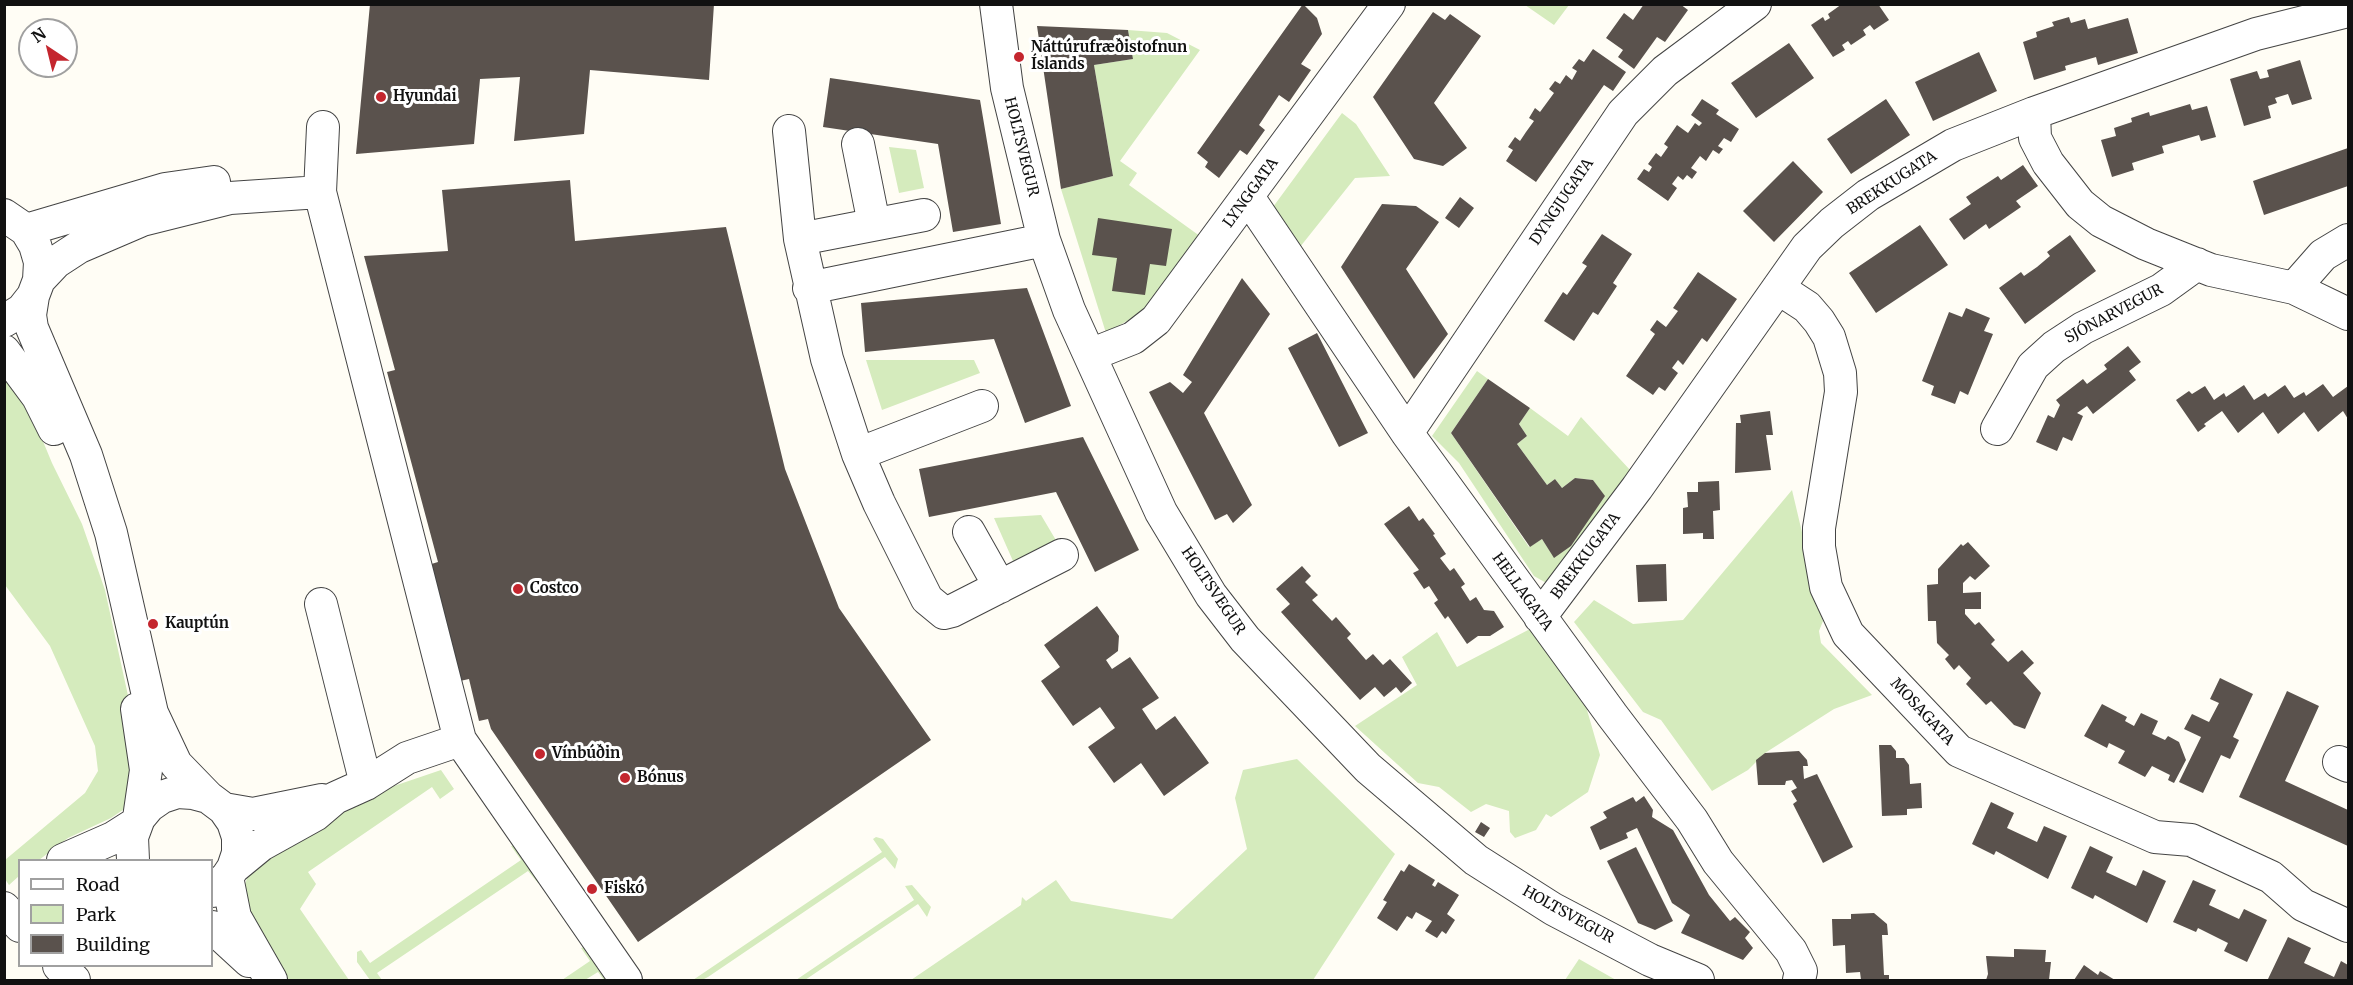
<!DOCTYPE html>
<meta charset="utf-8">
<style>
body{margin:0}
#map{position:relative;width:2353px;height:985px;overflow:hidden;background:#fffdf5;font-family:Merriweather,serif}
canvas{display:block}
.frame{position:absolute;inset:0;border:6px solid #111;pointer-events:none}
.legend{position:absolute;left:18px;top:859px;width:195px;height:108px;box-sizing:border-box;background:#fff;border:2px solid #a0a0a0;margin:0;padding:8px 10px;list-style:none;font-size:18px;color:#111}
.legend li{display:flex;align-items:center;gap:12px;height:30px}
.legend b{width:30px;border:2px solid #a0a0a0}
.north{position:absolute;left:18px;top:18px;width:60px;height:60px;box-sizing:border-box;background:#fff;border:2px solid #a0a0a0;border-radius:50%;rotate:325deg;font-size:16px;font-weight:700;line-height:24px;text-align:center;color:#111}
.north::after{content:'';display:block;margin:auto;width:21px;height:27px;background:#c4262e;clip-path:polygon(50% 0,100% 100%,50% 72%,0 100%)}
</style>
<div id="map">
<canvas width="2353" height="985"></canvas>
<div class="frame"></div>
<ul class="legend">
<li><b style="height:8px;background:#fff"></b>Road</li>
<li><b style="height:16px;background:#d5ebbd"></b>Park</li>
<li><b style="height:16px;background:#5a524d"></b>Building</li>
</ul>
<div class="north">N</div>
</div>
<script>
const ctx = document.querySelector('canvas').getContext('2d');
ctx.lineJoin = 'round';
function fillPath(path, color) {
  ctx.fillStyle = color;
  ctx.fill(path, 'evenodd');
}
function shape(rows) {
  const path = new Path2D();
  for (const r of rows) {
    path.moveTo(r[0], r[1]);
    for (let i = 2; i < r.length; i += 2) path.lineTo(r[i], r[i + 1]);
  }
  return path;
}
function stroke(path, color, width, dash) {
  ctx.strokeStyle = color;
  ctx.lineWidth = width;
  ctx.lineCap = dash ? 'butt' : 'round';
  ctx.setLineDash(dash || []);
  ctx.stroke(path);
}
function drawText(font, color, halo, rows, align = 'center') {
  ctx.font = font + ' Merriweather,serif';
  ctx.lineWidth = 6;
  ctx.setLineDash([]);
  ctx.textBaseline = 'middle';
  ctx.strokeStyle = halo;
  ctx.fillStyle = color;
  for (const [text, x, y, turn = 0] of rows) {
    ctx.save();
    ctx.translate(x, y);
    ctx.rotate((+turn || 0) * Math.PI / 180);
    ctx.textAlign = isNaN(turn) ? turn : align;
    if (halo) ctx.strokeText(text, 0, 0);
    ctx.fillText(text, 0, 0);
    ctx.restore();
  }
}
fillPath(shape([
 [1525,5,1569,5,1554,25],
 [1128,30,1167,33,1200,50,1120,161,1137,173,1129,185,1204,239,1139,314,1106,333,1061,189,1113,176,1094,65,1133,59],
 [1342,113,1356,124,1390,176,1355,178,1300,247,1273,207],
 [889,147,916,150,924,188,899,193],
 [866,360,974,360,980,373,882,410],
 [5,368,25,398,52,463,82,524,105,590,132,714,136,801,111,818,68,838,39,860,20,860,19,876,9,885,5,879,5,860,85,793,98,771,95,746,50,646,5,585],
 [1477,371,1488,379,1451,433,1529,547,1542,539,1554,557,1571,546,1604,496,1593,480,1575,478,1562,488,1555,479,1547,485,1517,444,1527,436,1519,424,1530,408,1568,436,1581,417,1631,471,1548,584,1534,576,1459,463,1432,436],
 [1792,490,1823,621,1819,631,1821,643,1872,695,1834,709,1765,753,1748,770,1712,791,1661,720,1643,712,1574,622,1594,600,1633,624,1683,620],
 [1041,515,1057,542,1013,561,994,518],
 [1530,629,1585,703,1600,755,1588,792,1551,817,1546,814,1536,830,1515,838,1510,832,1509,811,1486,804,1471,812,1439,787,1418,783,1355,726,1417,685,1402,657,1437,632,1457,667],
 [1297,759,1395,854,1313,980,911,980,1021,905,1022,897,1026,901,1056,880,1071,901,1172,919,1247,849,1235,798,1243,770],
 [441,770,454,789,440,799,432,787,308,872,316,884,300,909,349,980,286,980,262,948,243,890,250,870,285,840,391,787],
 [876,837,883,839,898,859,895,869,885,857,708,977,702,980,693,980,882,852,873,839],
 [515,845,540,880,538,883,528,871,377,973,382,980,370,980,357,962,357,952,361,950,370,963,521,860,511,846],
 [912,885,931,907,927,917,918,904,805,980,796,980,914,900,905,886],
 [584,947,609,980,604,980,598,972,585,980,562,980,590,961,581,948],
 [1579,959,1616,980,1565,980]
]), '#d5ebbd');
fillPath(shape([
 [370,4,714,4,709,80,590,70,584,134,514,141,520,77,480,79,474,144,356,154],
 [1303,4,1317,18,1322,34,1301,64,1311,70,1289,102,1279,95,1259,125,1265,130,1247,155,1240,150,1219,178,1205,167,1208,162,1197,153],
 [1644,4,1680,4,1688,10,1665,42,1657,37,1634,69,1618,57,1623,50,1606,38,1624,13,1633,20],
 [1842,4,1878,4,1889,20,1874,30,1870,25,1863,30,1866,35,1851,45,1848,41,1842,45,1845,50,1833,57,1811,25,1823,17,1825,21,1830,18,1828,14],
 [1433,12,1445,20,1450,14,1481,36,1434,103,1467,148,1443,166,1414,159,1373,97],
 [2069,17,2071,23,2085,19,2088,29,2128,18,2138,53,2098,65,2096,57,2065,66,2066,70,2034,80,2023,42,2037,37,2036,32,2054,26,2052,22],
 [1037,26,1128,30,1133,59,1094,65,1113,176,1061,189],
 [1789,43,1814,78,1756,118,1731,83],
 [1593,49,1626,72,1613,91,1604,85,1536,182,1506,161,1513,150,1508,147,1515,137,1520,141,1526,132,1534,121,1529,118,1535,108,1540,112,1554,93,1549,89,1555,81,1560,84,1566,75,1572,80,1577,71,1572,68,1579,59,1584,62],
 [1979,52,1997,91,1933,121,1915,82],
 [2300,60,2312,99,2292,105,2288,94,2275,98,2277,103,2268,106,2271,118,2244,126,2230,79,2257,71,2260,79,2269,77,2267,70],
 [830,78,980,100,1001,224,953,232,938,144,823,127],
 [1702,99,1719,110,1716,114,1739,129,1731,142,1724,138,1718,146,1723,149,1719,154,1713,150,1706,161,1700,156,1691,168,1697,172,1692,179,1687,175,1683,180,1678,176,1672,184,1677,188,1668,201,1637,179,1644,169,1649,172,1652,167,1648,164,1656,153,1661,157,1668,147,1664,144,1677,125,1688,133,1695,123,1699,126,1702,123,1691,115],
 [1886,99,1910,135,1851,174,1827,139],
 [2190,104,2192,110,2207,106,2216,137,2201,141,2199,135,2162,146,2164,153,2132,163,2134,170,2112,177,2101,140,2116,136,2114,128,2132,122,2131,118,2149,112,2150,116],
 [2348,148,2348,186,2264,215,2253,181],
 [1793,161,1823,192,1774,242,1743,211],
 [2023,165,2038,186,2016,201,2021,207,1989,229,1986,224,1964,240,1949,219,1971,204,1966,197,1998,176,2001,180],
 [570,180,575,241,726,227,785,469,839,608,931,740,638,942,491,729,488,719,479,721,469,679,460,681,428,565,438,562,387,372,395,370,364,256,448,251,442,190],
 [1460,197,1474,208,1459,228,1445,218],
 [1382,204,1416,206,1439,222,1406,269,1448,334,1414,379,1341,267],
 [1098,218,1172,229,1166,266,1150,264,1145,295,1112,291,1117,258,1092,255],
 [1920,225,1948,265,1876,313,1849,273],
 [1602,234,1632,254,1613,283,1617,286,1598,315,1593,312,1574,341,1544,321,1563,292,1567,295,1587,266,1582,263],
 [2070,235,2096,271,2025,324,1999,288,2021,272,2024,276,2037,267,2050,256,2047,252],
 [1698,272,1737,299,1707,342,1702,338,1683,365,1678,360,1672,368,1678,373,1665,391,1659,387,1653,395,1626,376,1655,334,1650,330,1657,320,1666,327,1678,311,1673,308],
 [1242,278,1270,314,1204,413,1252,505,1233,523,1227,514,1215,520,1149,392,1170,382,1183,393,1192,382,1183,375],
 [1027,288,1071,406,1025,423,994,339,865,352,861,303],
 [1966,308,1990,318,1984,331,1993,334,1968,395,1960,391,1955,404,1931,395,1934,386,1922,381,1949,312,1962,317],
 [1317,333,1368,433,1339,447,1288,348],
 [2128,346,2141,362,2129,371,2136,380,2093,414,2087,406,2077,413,2083,416,2072,441,2063,437,2057,451,2036,442,2048,415,2054,418,2060,405,2056,400,2083,379,2087,384,2107,369,2104,365],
 [1488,379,1530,408,1519,424,1527,436,1517,444,1547,485,1555,479,1562,488,1575,478,1593,480,1605,496,1571,546,1554,558,1542,539,1530,547,1451,433],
 [2323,384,2333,397,2348,386,2348,419,2343,411,2318,432,2304,412,2278,434,2263,412,2238,433,2222,411,2204,424,2206,426,2198,432,2176,400,2189,391,2192,394,2205,386,2214,400,2224,393,2226,397,2244,385,2254,400,2265,393,2268,397,2285,385,2294,398,2304,392,2306,396],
 [1770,411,1773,435,1766,435,1771,470,1735,473,1736,423,1741,423,1740,415],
 [1083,437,1139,550,1095,572,1056,492,929,517,919,469],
 [1719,481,1720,510,1713,511,1714,539,1703,539,1703,533,1683,534,1683,508,1688,507,1687,492,1698,492,1698,482],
 [1409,506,1419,521,1423,518,1435,534,1433,535,1446,554,1440,558,1450,571,1454,568,1465,584,1461,587,1470,601,1476,597,1484,610,1494,611,1504,627,1490,636,1478,636,1467,644,1448,616,1445,619,1434,603,1438,600,1429,586,1424,589,1413,573,1419,570,1384,524],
 [1968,542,1990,566,1975,580,1970,576,1963,583,1963,593,1981,592,1981,609,1965,609,1965,614,1975,625,1979,622,1995,640,1991,644,2008,662,2022,650,2034,663,2023,673,2041,693,2025,729,2014,725,1991,701,1986,705,1966,684,1971,678,1959,665,1954,670,1945,659,1949,655,1937,643,1936,621,1928,621,1927,585,1938,584,1938,569,1961,544,1963,546],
 [1666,564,1667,601,1638,602,1636,565],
 [1302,566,1311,576,1305,582,1318,595,1312,600,1332,621,1336,617,1343,625,1351,634,1347,638,1366,660,1373,654,1383,665,1390,659,1412,683,1401,693,1396,687,1384,697,1375,687,1360,700,1281,612,1290,604,1276,589],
 [1097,606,1119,636,1118,651,1106,660,1112,669,1130,657,1159,698,1142,709,1156,730,1175,716,1209,763,1164,796,1141,763,1114,783,1088,747,1115,728,1100,707,1073,726,1041,681,1060,667,1044,645],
 [2220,678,2253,694,2233,737,2239,740,2230,759,2221,755,2203,793,2179,782,2201,737,2184,729,2192,714,2209,722,2219,703,2210,699],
 [2287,691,2319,706,2285,781,2348,810,2348,846,2239,797],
 [2102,704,2127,717,2125,721,2134,726,2141,713,2158,721,2152,734,2165,740,2168,736,2179,742,2186,760,2174,783,2168,780,2170,775,2152,766,2145,777,2118,763,2125,751,2109,743,2107,748,2084,736],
 [1879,745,1891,745,1896,751,1896,758,1904,758,1909,765,1910,784,1921,783,1922,808,1907,809,1907,815,1882,816],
 [1799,751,1807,760,1808,766,1803,766,1804,779,1817,774,1853,847,1823,863,1793,804,1797,801,1791,791,1797,788,1792,780,1786,781,1785,785,1758,785,1756,760,1765,753],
 [1644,796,1653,810,1652,817,1673,830,1709,895,1730,921,1735,917,1750,932,1745,938,1753,948,1743,960,1681,933,1690,915,1672,903,1637,828,1626,833,1628,838,1600,850,1590,827,1607,818,1603,812,1633,797,1636,802],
 [1991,802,2014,813,2007,828,2037,842,2044,826,2067,836,2048,879,1996,851,1994,855,1972,844],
 [1481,822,1490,828,1484,837,1475,832],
 [2090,846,2113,857,2106,872,2136,886,2143,870,2166,881,2147,923,2095,895,2093,899,2071,888],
 [1636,847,1673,921,1655,930,1638,923,1607,861],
 [1409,864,1435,880,1432,885,1435,887,1438,882,1459,895,1447,914,1455,920,1446,934,1442,931,1437,938,1425,931,1432,921,1416,912,1412,919,1407,916,1397,931,1377,918,1387,902,1383,900,1401,870,1404,872],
 [2193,880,2216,890,2209,905,2239,919,2244,909,2267,920,2247,962,2224,951,2228,943,2198,928,2196,932,2173,922],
 [1874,913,1887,924,1888,935,1882,935,1884,975,1889,975,1889,980,1861,980,1860,972,1846,973,1845,945,1833,946,1832,919,1851,919,1851,914],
 [2288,937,2311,948,2304,963,2334,977,2341,961,2348,965,2348,980,2268,979],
 [2014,949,2046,950,2045,962,2051,962,2049,980,1986,980,1988,974,1986,956,2014,957],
 [2084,965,2098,975,2100,971,2115,980,2074,980]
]), '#5a524d');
const minor = shape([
 [996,4,1007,88,1044,240,1069,310,1161,512,1211,595,1245,639,1368,768,1476,860,1553,909,1650,960,1698,980],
 [2034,113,2035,138,2048,163,2080,204,2101,221,2146,244,2211,270,2294,288,2348,314],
 [323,127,320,192,460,740,626,980],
 [789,131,800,239,827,359,858,454,879,503,927,599,944,613,952,611,1062,555],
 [858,144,874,224],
 [1248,197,1407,433,1612,715,1692,820,1718,862,1791,951,1801,971,1799,980],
 [4,215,26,230,35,245,40,262,39,280,33,296,22,310,4,321],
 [26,230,165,189,214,182],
 [800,239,924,215],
 [39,280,56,262,79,247,142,220,230,198,320,192],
 [809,288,1044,240],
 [1778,288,1807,307,1819,321,1829,337,1840,373,1841,392,1819,528,1819,547,1826,587,1848,634,1959,751,2155,837,2191,840,2271,877,2303,905,2348,926],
 [2294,288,2323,255,2348,240],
 [33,296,30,315,32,328,86,455,111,533,152,713,176,764,208,797],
 [4,351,38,397,54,429],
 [1090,355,1133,338,1156,320,1389,4],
 [1997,429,2033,366,2054,347,2083,328,2161,290,2197,264],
 [1407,433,1623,113,1665,71,1755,4],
 [858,454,982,406],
 [969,532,1000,587],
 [321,604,366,784],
 [1540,617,1637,488,1807,247,1832,223,1868,195,1953,145,2034,113,2256,34,2348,11],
 [137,709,146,770,139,818],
 [2339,762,2348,766],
 [224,809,253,814,322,800],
 [63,860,113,838,135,824],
 [133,860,132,837,139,818,149,806,162,797,177,792,193,793,208,797,224,809,233,822,238,837,238,853,233,868,227,877,212,891],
 [233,868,261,845,315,815,335,798,366,784,407,758,460,740],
 [227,877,235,917,271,980],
 [4,908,20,926],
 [212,927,249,961],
 [59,966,74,980]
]);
stroke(minor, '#444', 34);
stroke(minor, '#fff', 32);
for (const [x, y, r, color] of [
 [1019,57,6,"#c4262e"],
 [381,97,6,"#c4262e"],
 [518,589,6,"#c4262e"],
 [153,624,6,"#c4262e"],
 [540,754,6,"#c4262e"],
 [625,778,6,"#c4262e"],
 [592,889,6,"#c4262e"]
]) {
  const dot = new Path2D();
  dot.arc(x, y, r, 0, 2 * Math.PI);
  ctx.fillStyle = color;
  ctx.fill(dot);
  stroke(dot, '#fff', 2);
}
drawText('bold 15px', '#111', '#fff', [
 ["Náttúrufræðistofnun",1031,48],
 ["Íslands",1031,65],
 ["Hyundai",393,97],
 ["Costco",530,589],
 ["Kauptún",165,624],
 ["Vínbúðin",552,754],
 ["Bónus",637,778],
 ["Fiskó",604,889]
], 'left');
drawText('15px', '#111', '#fff', [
 ["HOLTSVEGUR",1021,147,76],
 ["BREKKUGATA",1892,183,-33],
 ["LYNGGATA",1251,193,-54],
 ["DYNGJUGATA",1562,202,-56],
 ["SJÓNARVEGUR",2114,314,-28],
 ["BREKKUGATA",1586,556,-53],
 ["HOLTSVEGUR",1213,591,56],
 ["HELLAGATA",1522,592,54],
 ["MOSAGATA",1922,712,47],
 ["HOLTSVEGUR",1568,915,29]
]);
</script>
